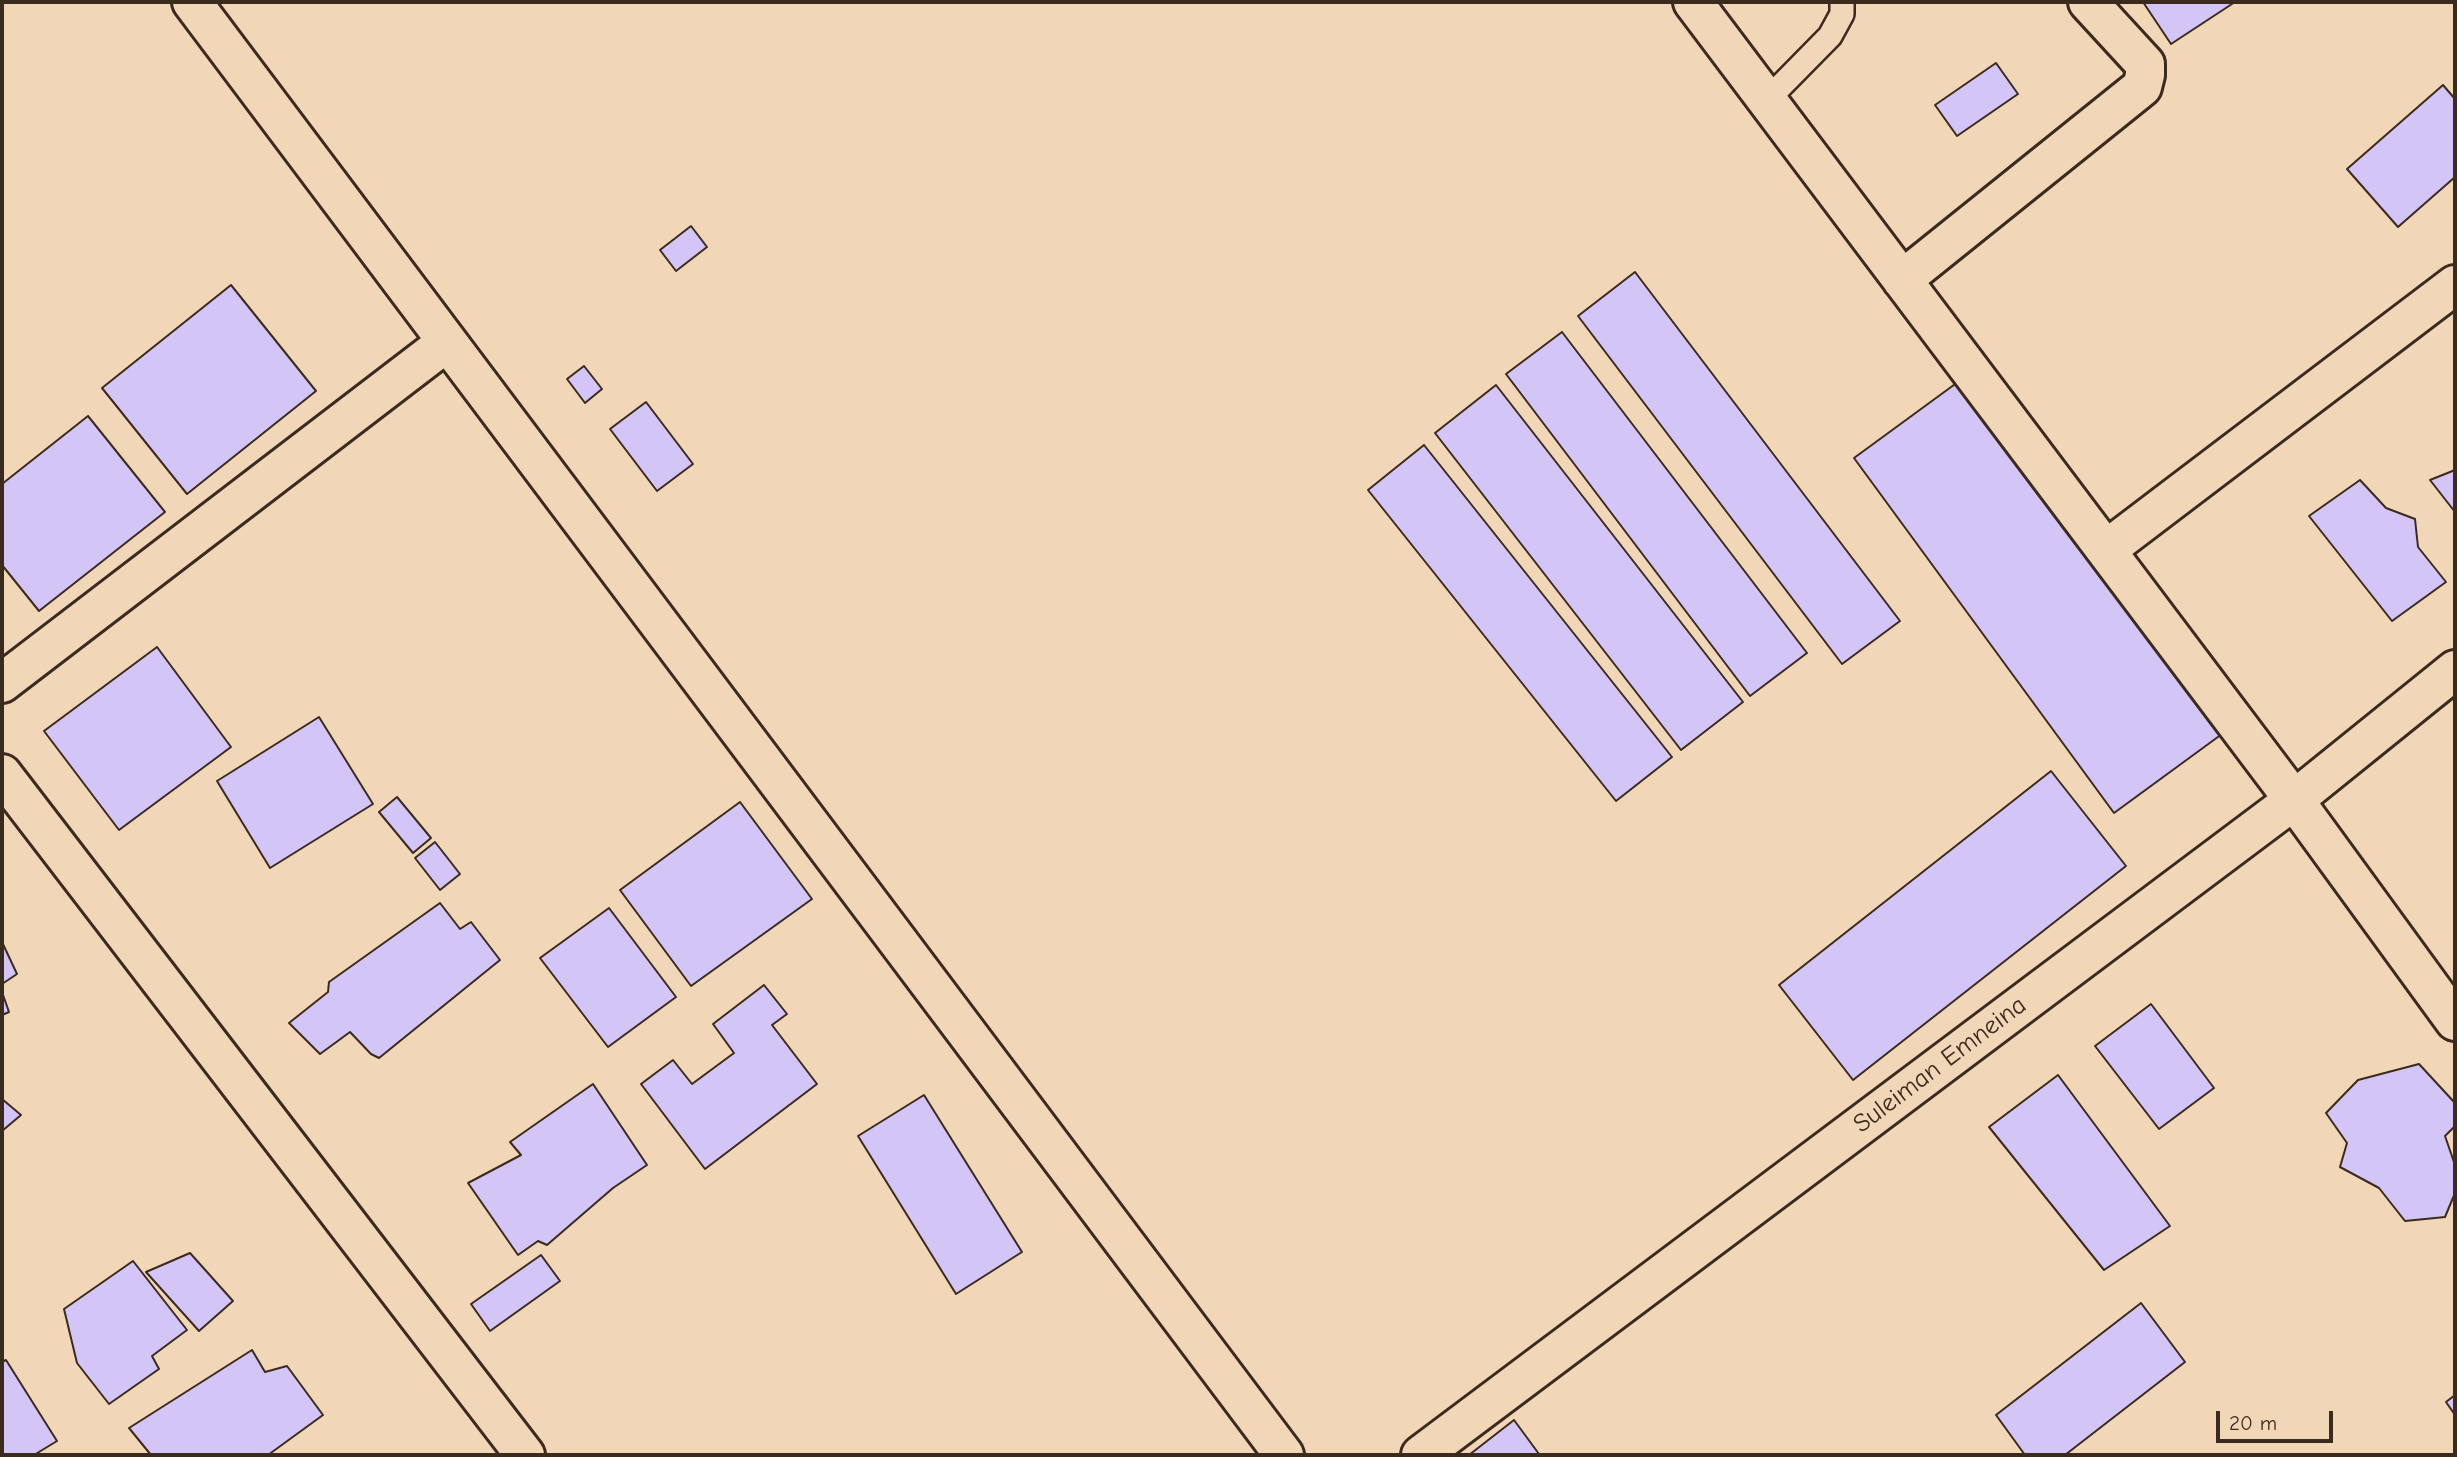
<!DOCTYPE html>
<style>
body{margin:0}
#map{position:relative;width:2457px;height:1457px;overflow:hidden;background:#f1d6b8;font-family:"Comic Neue",sans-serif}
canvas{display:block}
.frame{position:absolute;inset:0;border:4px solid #3b2a1e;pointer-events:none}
.scale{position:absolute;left:2216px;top:1411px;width:117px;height:32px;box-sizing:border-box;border:4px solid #3b2a1e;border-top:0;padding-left:9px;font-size:21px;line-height:24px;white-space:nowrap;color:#3b2a1e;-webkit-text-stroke:5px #f1d6b8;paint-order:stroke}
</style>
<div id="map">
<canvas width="2457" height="1457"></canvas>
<div class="frame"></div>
<div class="scale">20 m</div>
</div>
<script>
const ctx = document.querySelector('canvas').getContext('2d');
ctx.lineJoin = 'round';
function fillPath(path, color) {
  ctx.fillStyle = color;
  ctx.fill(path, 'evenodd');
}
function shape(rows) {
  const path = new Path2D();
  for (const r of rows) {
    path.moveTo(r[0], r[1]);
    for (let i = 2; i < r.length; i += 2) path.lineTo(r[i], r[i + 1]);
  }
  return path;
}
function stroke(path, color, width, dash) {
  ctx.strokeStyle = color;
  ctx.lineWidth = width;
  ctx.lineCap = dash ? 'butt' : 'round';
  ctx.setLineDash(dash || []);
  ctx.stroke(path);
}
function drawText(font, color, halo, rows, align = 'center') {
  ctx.font = font + ' "Comic Neue",sans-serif';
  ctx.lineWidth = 7;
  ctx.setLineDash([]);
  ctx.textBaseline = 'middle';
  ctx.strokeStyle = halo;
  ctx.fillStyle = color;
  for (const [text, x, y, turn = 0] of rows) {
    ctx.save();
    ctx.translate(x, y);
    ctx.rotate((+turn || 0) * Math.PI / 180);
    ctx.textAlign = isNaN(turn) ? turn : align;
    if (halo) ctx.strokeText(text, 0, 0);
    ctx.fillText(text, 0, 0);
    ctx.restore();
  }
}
const building = shape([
 [2143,2,2235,2,2171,44,2143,2],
 [1996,63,2018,94,1957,136,1935,105,1996,63],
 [2443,85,2455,99,2455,177,2398,227,2347,169,2443,85],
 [691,226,707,247,676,271,660,250,691,226],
 [1635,272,1900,621,1842,664,1578,316,1635,272],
 [231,285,316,391,187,494,102,388,231,285],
 [1562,332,1807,653,1750,696,1506,374,1562,332],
 [584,366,602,389,585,403,567,379,584,366],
 [1962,379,2222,734,2114,813,1854,458,1962,379],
 [1496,385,1743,702,1681,750,1435,433,1496,385],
 [646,402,693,464,657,491,610,429,646,402],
 [88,416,165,512,39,611,2,565,2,484,88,416],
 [1424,445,1672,757,1616,801,1368,490,1424,445],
 [2455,470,2455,512,2430,480,2455,470],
 [2360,480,2386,508,2415,519,2418,547,2446,582,2392,621,2309,516,2360,480],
 [157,647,231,747,119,830,44,731,157,647],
 [319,717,373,804,270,868,217,781,319,717],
 [2051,771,2126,866,1853,1080,1779,985,2051,771],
 [397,797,431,838,413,853,379,812,397,797],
 [740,802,812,899,691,986,620,890,740,802],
 [435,842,460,874,440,890,415,858,435,842],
 [440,903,460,929,471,922,500,960,379,1058,371,1054,350,1032,320,1054,289,1023,328,992,329,982,440,903],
 [609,908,676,997,608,1047,540,958,609,908],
 [2,942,17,974,2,984,2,942],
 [764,985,787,1014,772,1025,817,1084,705,1169,641,1084,673,1060,692,1084,734,1053,713,1024,764,985],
 [2,992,9,1012,2,1015,2,992],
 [2151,1004,2214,1088,2159,1129,2095,1046,2151,1004],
 [2419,1064,2455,1103,2455,1126,2445,1136,2455,1165,2455,1193,2445,1217,2405,1221,2379,1188,2340,1167,2347,1143,2326,1113,2358,1080,2419,1064],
 [2058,1075,2170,1226,2104,1270,1989,1127,2058,1075],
 [593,1084,647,1165,613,1188,547,1245,538,1241,518,1255,468,1183,521,1155,510,1142,593,1084],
 [924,1095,1022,1252,956,1294,858,1136,924,1095],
 [2,1099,21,1115,2,1131,2,1099],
 [190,1253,233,1301,199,1331,146,1272,190,1253],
 [541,1255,560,1281,490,1331,471,1304,541,1255],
 [133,1261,187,1330,152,1356,159,1369,109,1404,77,1363,64,1309,133,1261],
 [2141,1303,2185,1362,2065,1455,2025,1455,1996,1415,2141,1303],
 [252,1350,265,1372,287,1366,323,1415,268,1455,151,1455,129,1428,252,1350],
 [6,1360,57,1441,34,1455,2,1455,2,1362,6,1360],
 [2455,1395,2455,1415,2446,1402,2455,1395],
 [1514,1420,1539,1454,1469,1455,1514,1420]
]);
fillPath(building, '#d4c5f7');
stroke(building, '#3b2a1e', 2);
const service = shape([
 [1767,100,1830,36,1842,14,1842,2]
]);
const minor = shape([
 [192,2,1284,1455],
 [1693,2,2294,800,2455,1021],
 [1902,280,2142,87,2145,75,2145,64,2088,2],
 [2106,550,2455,285],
 [2,683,447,342],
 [2,774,525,1455],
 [1421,1455,2294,800,2455,670]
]);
stroke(service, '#3b2a1e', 28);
stroke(minor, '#3b2a1e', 44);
stroke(service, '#f1d6b8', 23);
stroke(minor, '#f1d6b8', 38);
drawText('26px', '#3b2a1e', '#f1d6b8', [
 ["Suleiman Emneina",1940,1065,-37]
]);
</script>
